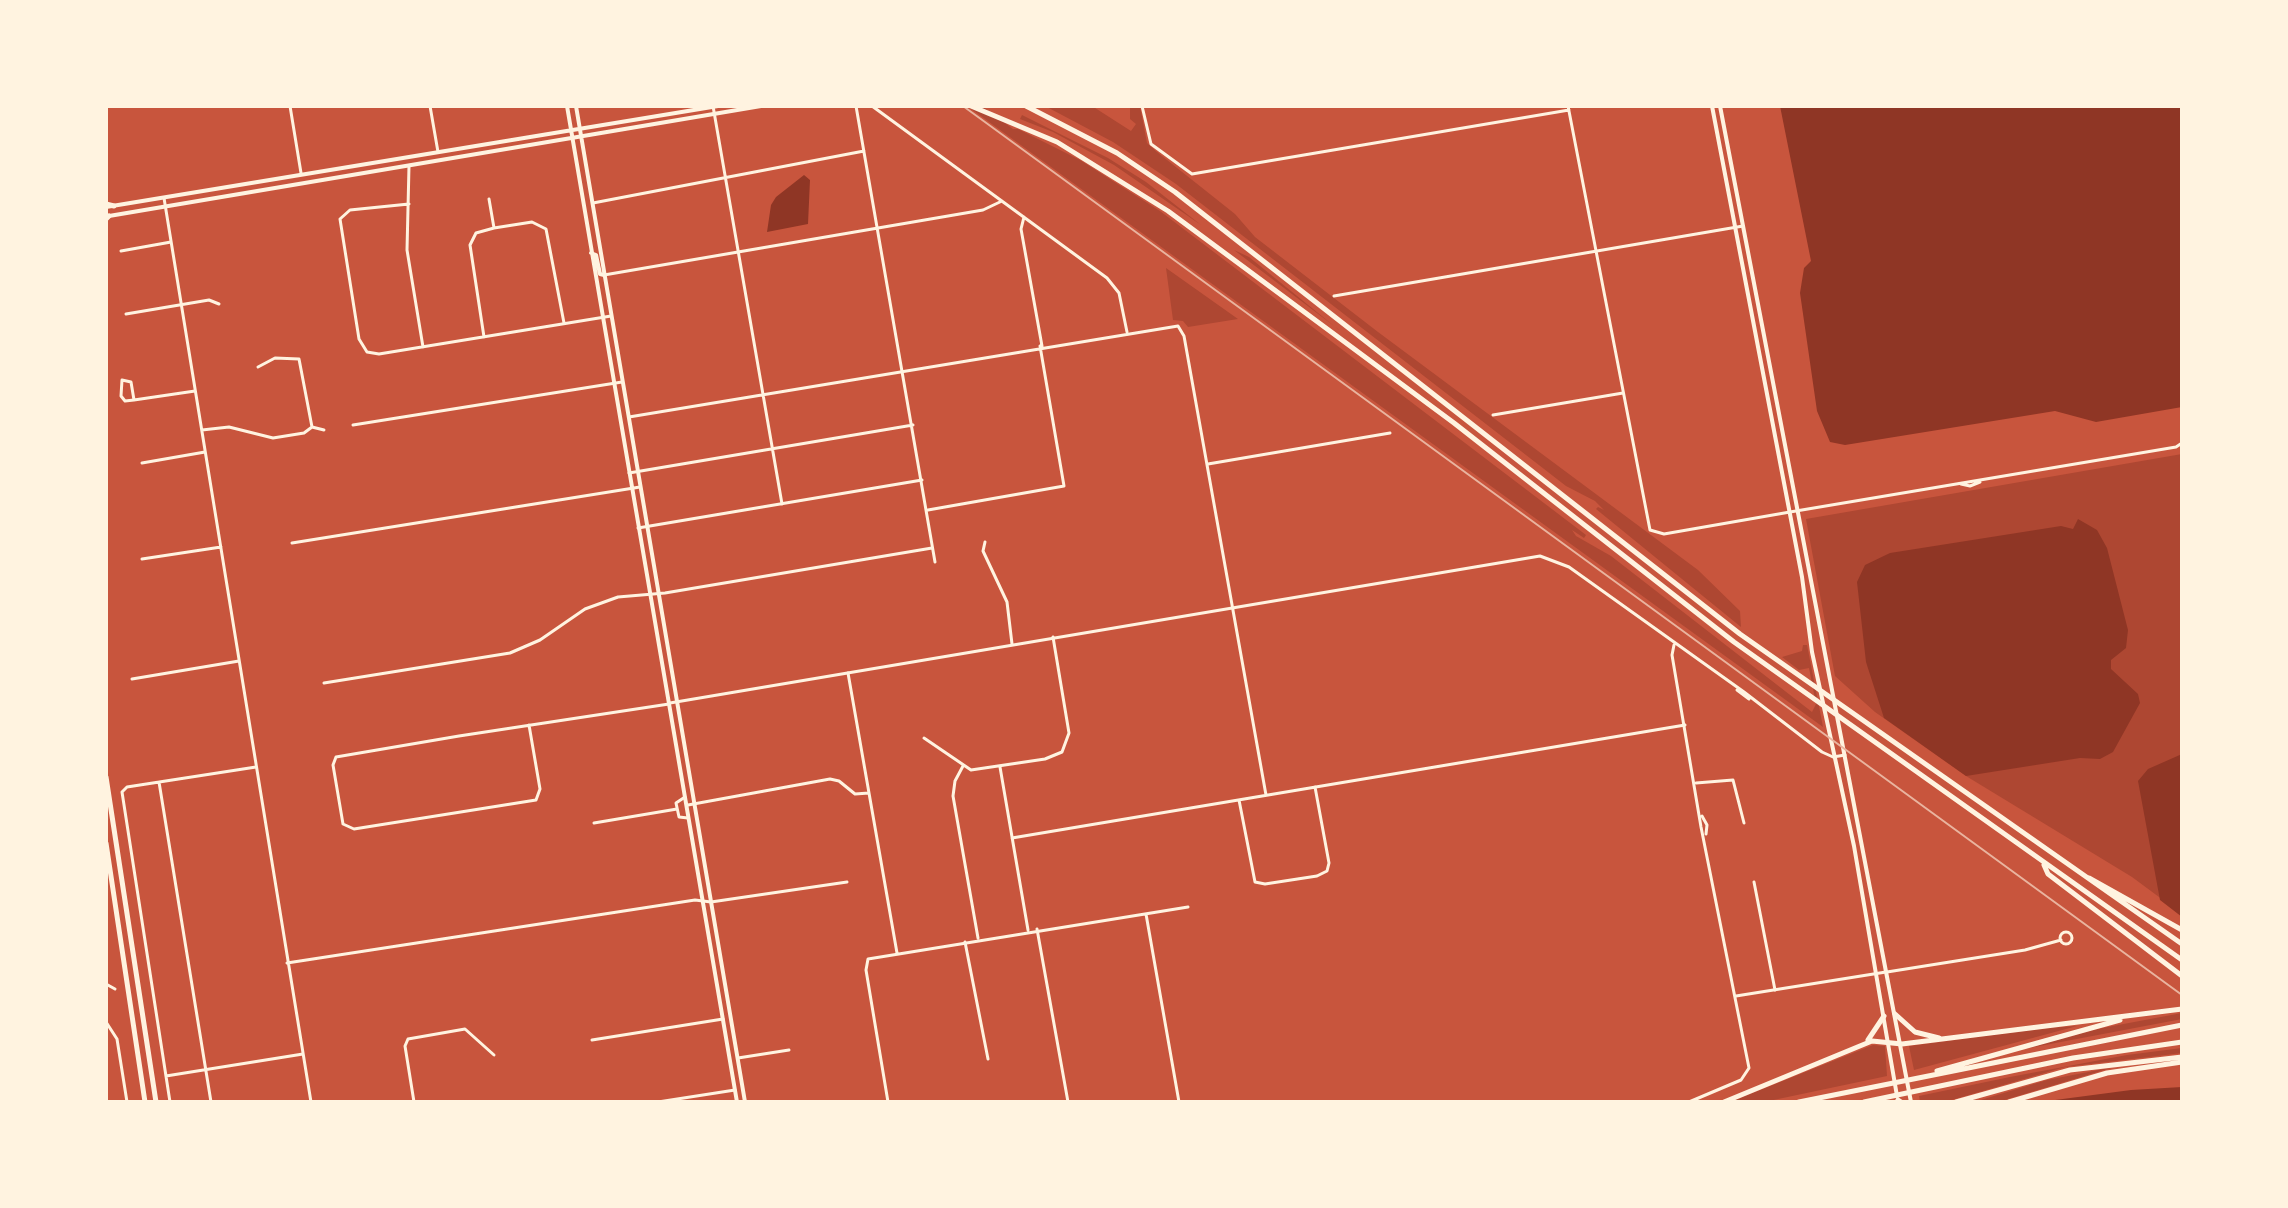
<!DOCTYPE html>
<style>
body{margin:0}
#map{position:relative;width:2288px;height:1208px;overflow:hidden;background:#c8553d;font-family:Poppins,sans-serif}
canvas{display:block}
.frame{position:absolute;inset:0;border:108px solid #fff3e0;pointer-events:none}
</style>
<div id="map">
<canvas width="2288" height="1208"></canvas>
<div class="frame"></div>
</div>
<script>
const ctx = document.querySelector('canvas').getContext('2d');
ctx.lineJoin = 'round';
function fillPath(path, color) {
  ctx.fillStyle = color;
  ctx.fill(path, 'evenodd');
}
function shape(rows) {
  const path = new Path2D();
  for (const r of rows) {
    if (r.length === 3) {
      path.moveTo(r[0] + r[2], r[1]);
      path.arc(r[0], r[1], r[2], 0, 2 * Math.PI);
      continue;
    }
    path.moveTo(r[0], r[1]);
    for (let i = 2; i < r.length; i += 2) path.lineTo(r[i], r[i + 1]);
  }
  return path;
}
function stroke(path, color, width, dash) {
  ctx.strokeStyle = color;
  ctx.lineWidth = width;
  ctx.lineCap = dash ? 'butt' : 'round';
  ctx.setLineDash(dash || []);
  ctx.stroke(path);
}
fillPath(shape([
 [967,106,982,106,1013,129,1018,129,1080,160,1160,211,1586,535,1584,538,1572,530,1576,536,1611,556,1812,712,1816,704,1809,668,1799,670,1782,657,1802,651,1803,645,1807,645,1823,727],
 [1045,106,1092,106,1131,131,1136,124,1130,119,1130,106,1140,106,1147,143,1157,152,1235,214,1255,237,1378,332,1698,570,1740,611,1741,627,1596,509,1598,507,1604,510,1595,501,1566,486,1176,184,1113,142],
 [1022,115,1108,158,1146,182,1201,225,1114,165,1053,132,1020,119],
 [1234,250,1249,257,1339,330,1338,329],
 [1166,268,1238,319,1188,327,1183,321,1173,320],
 [2182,454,2182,914,2132,877,1966,776,1875,712,1835,676,1806,519],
 [2182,1013,2182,1019,2024,1049,2097,1029],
 [2077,1026,1914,1070,1909,1046,2047,1028],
 [1873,1045,1885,1046,1887,1076,1764,1102,1730,1102],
 [2182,1048,2182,1053,2065,1067,1945,1102,1920,1102,1919,1096,2010,1077,2127,1055],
 [2114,1067,1998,1102,1974,1102,2047,1080]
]), '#ae4732');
fillPath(shape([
 [1780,106,2182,106,2182,407,2096,422,2055,411,1845,445,1830,442,1817,411,1800,293,1804,268,1811,261],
 [804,175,810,180,808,224,767,232,771,205,776,197],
 [2078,519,2097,530,2107,548,2128,630,2126,648,2111,660,2111,669,2138,694,2140,703,2113,752,2100,759,2080,758,1966,776,1884,718,1866,662,1857,582,1865,565,1890,553,2061,526,2073,529],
 [2182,754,2182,917,2160,900,2138,781,2148,769],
 [2182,1087,2182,1102,2040,1102,2131,1090]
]), '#8f3625');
stroke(shape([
 [290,106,301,173],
 [430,106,438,152],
 [713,106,782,504],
 [856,106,935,562],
 [872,106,1107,278,1119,293,1127,332],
 [1142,106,1151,144,1192,174,1569,110],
 [1568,106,1650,530,1664,534,1790,512],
 [409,166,407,250,423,347],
 [164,198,311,1102],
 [489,199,494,228],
 [593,203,864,151],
 [409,204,350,210,340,219,359,339,367,352,379,354,611,316],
 [1024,217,1021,229,1042,346],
 [121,251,171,242],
 [604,275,983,210,1002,201],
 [1334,296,1743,226],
 [126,314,209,300,219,304],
 [484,337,470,245,476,233,494,228,532,222,546,229,564,323],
 [258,367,275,358,299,359,312,427],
 [134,400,125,401,121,396,122,380,131,382,134,400,195,391],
 [1493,415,1623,393],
 [629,417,1178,326,1184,336,1266,795],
 [353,425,622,382],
 [312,427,324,430],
 [202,430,229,427,273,438,304,433,312,427],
 [142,463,205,452],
 [1208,464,1390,433],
 [629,473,913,425],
 [928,510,1064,486,1040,346],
 [638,528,922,480],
 [985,542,983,551,1007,602,1012,644],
 [292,543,640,487],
 [142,559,221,547],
 [848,673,897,953],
 [132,679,239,661],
 [324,683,510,653,540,640,585,609,618,597,665,593,932,548],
 [529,725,540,789,536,800,354,829,343,824,333,765,336,757,459,736,669,704],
 [924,738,971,770,1045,759,1062,752,1069,733,1053,637],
 [963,766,955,781,953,796,978,938],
 [1000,767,1028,930],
 [159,782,211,1102],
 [1696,783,1733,780,1744,823],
 [685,797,676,803,679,817,688,818],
 [1239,800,1255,882,1265,884,1317,876,1327,871,1329,863,1315,787],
 [688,805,830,779,839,781,855,794,869,793],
 [594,823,677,809],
 [1012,838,1685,725],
 [1754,882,1775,990],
 [1146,914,1179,1102],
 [1037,929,1068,1102],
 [2066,938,6],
 [965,942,988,1059],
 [287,963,695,900,711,902,847,882],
 [1887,972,2025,950,2061,940],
 [106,984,115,989],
 [592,1040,723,1019],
 [738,1058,789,1050],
 [166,1076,303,1054],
 [170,1102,122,792,127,787,256,767],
 [414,1102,405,1046,408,1039,465,1029,494,1055],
 [658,1102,735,1090],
 [888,1102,866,970,868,959,1188,907]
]), '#fff3e0', 3);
stroke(shape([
 [1961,484,1970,486,1980,482],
 [1790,512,2176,447,2182,443],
 [1674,645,1672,655,1701,827,1749,1068,1741,1080,1689,1102],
 [1737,690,1749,699],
 [670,703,1540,556,1569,567,1744,692,1822,752,1833,757,1845,755],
 [1702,816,1707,825,1706,834],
 [1736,996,1886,972],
 [106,1022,117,1039,127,1102]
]), '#fff3e0', 3);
stroke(shape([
 [567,106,737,1102],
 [576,106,745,1102],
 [1712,106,1802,577,1812,652,1854,846,1897,1096],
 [1720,106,1911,1102],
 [106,207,718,106],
 [109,216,761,106],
 [591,253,596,255,600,274,604,275]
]), '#fff3e0', 4);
stroke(shape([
 [971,106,1057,142,1168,211,1454,423,1734,642,2182,960],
 [1026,106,1117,153,1175,192,1740,634,2182,944],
 [106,204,114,206],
 [106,219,109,216],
 [106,777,156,1102],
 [106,843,145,1102],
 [2044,865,2048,874,2182,976],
 [2089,878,2182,930],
 [1895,1014,1915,1032,1939,1038],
 [1868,1040,1884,1016],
 [1937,1071,2120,1020],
 [1898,1100,1901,1102],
 [1724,1102,1872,1041,1902,1044,2182,1009],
 [1799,1102,2182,1025],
 [1864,1102,2073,1058,2182,1042],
 [1956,1102,2070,1070,2182,1057],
 [2009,1102,2107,1073,2182,1062]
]), '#fff3e0', 5);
stroke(shape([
 [963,106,2182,995]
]), '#e9b49f', 2);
</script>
